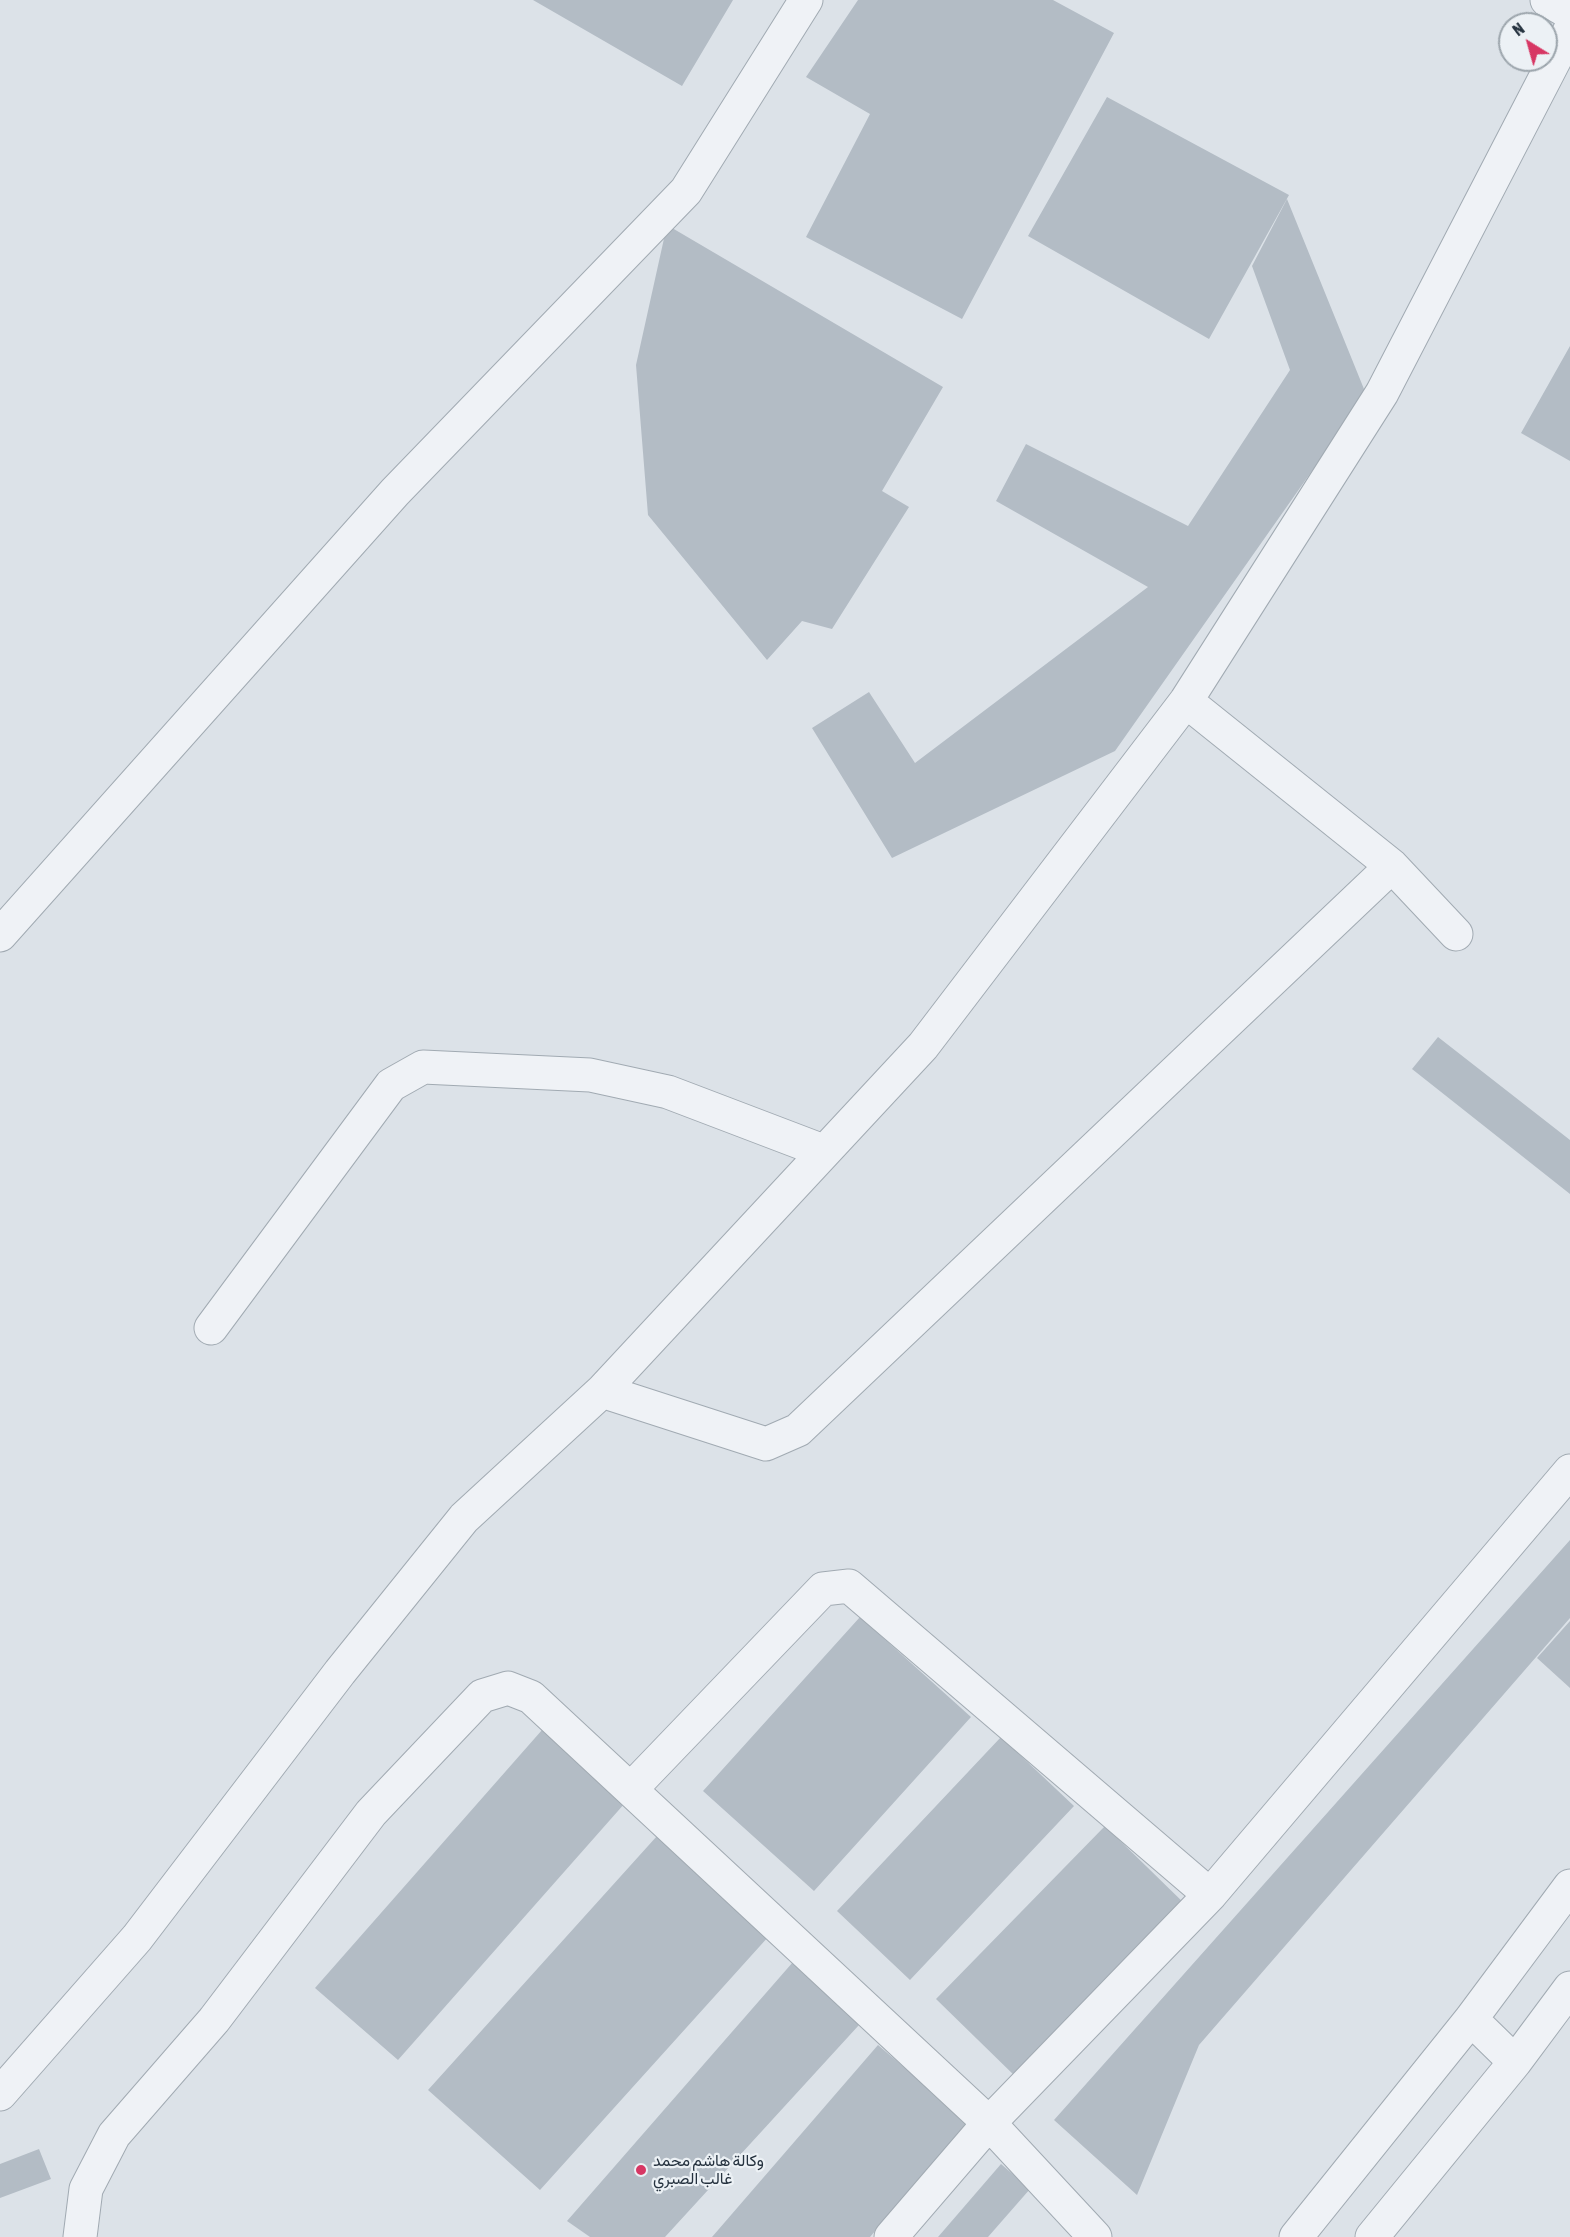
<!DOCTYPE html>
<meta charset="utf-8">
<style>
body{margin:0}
#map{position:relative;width:1570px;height:2237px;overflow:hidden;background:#dce2e8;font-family:"Asap Condensed",sans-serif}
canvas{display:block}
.north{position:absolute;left:1498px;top:12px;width:60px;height:60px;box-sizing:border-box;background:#ecf1f5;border:2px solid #9ca5ac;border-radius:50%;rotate:323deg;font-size:16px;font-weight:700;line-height:24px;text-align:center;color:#25323f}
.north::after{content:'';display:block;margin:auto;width:21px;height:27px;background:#d73764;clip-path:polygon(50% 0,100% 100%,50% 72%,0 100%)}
</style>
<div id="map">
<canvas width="1570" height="2237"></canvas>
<div class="north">N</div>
</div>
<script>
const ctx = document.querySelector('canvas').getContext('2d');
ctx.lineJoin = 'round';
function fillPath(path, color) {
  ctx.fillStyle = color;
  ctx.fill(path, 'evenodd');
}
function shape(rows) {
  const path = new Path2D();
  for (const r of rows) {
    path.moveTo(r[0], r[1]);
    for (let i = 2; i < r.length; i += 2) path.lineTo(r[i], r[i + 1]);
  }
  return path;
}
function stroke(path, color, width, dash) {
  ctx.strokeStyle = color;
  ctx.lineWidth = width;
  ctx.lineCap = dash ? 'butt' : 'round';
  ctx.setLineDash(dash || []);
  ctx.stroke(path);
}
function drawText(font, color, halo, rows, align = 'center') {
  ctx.font = font + ' "Asap Condensed",Vazirmatn,sans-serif';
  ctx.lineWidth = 4.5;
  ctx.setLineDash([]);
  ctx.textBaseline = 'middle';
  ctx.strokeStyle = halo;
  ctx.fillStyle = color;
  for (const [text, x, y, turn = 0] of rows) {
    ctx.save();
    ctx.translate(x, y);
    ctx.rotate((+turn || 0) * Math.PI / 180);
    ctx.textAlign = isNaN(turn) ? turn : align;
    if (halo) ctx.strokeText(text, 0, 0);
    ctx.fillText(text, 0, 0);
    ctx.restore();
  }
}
fillPath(shape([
 [533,0,733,0,682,86],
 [858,0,1053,0,1114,33,962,319,806,237,870,114,806,77],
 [1107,97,1289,195,1209,339,1028,236],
 [1287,199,1366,394,1115,751,892,858,812,728,869,692,915,763,1148,587,996,501,1026,444,1188,526,1290,370,1252,266],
 [667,225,943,387,882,491,909,507,832,629,802,621,767,660,648,515,636,365],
 [1570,346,1570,461,1521,433],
 [1438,1037,1570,1140,1570,1194,1412,1069],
 [1570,1540,1570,1618,1199,2045,1137,2195,1054,2120],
 [860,1617,971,1717,814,1891,703,1791],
 [1570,1621,1570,1688,1537,1658],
 [542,1730,625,1803,398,2060,315,1988],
 [1001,1737,1074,1806,910,1980,837,1911],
 [1105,1826,1188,1907,1019,2080,936,1999],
 [657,1836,769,1936,540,2190,428,2090],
 [793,1962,859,2025,665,2237,590,2237,567,2221],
 [878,2045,968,2122,870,2237,712,2237],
 [39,2149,51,2179,0,2198,0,2164],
 [1001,2164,1030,2189,988,2237,938,2237]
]), '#b3bcc5');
const minor = shape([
 [1547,0,1570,13],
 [1186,701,1392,866,1456,934],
 [0,935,395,492,686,191,806,0],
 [211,1328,391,1085,423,1067,590,1075,668,1092,823,1151],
 [602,1391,766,1444,798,1430,1392,866],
 [631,1789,823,1589,849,1586,1210,1895],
 [1471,2019,1515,2062],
 [0,2094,137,1938,340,1672,464,1518,602,1391,923,1046,1186,701,1382,393,1570,30],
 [80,2237,86,2189,114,2135,214,2020,371,1813,482,1696,508,1688,531,1697,989,2123,1095,2237],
 [891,2237,989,2123,1210,1895,1570,1471],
 [1296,2237,1471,2019,1570,1886],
 [1372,2237,1515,2062,1570,1988]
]);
stroke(minor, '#a1aab2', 35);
stroke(minor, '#eff2f6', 33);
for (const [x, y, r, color] of [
 [641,2170,6,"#d73764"]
]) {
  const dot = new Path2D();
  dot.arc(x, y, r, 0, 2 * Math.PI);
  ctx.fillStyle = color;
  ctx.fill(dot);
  stroke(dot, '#ecf1f5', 2);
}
drawText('16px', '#25323f', '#ecf1f5', [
 ["وكالة هاشم محمد",653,2161],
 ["غالب الصبري",653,2179]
], 'left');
</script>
